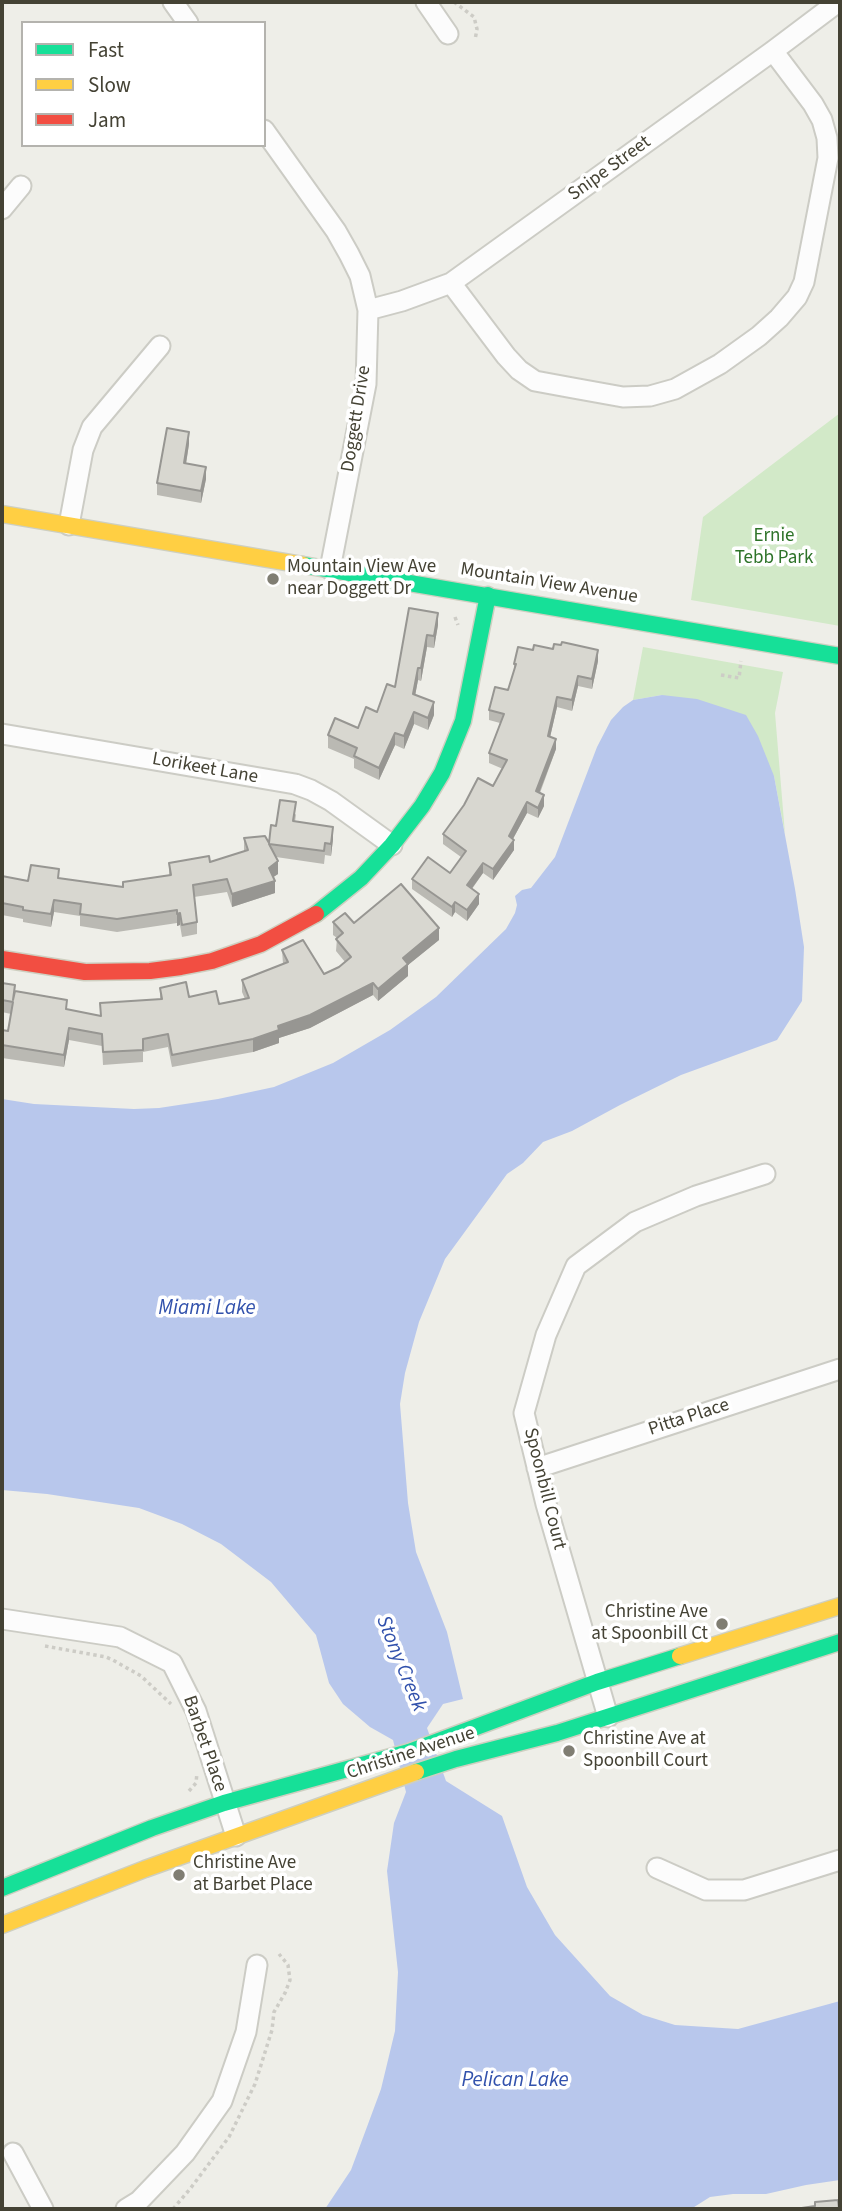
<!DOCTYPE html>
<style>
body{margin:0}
#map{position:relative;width:842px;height:2211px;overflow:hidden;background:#eeeee8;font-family:"Source Sans 3",sans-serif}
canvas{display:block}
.frame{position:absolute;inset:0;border:4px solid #444234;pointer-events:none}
.legend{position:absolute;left:21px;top:21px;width:245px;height:126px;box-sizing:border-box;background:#fff;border:2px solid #b4b3ae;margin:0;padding:9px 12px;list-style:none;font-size:21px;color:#444234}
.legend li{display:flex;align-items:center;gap:14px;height:35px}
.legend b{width:35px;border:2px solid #b4b3ae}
</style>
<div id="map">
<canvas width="842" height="2211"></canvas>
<div class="frame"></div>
<ul class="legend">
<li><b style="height:9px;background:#16e098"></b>Fast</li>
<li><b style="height:9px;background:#ffcf43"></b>Slow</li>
<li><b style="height:9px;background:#f24e42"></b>Jam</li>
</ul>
</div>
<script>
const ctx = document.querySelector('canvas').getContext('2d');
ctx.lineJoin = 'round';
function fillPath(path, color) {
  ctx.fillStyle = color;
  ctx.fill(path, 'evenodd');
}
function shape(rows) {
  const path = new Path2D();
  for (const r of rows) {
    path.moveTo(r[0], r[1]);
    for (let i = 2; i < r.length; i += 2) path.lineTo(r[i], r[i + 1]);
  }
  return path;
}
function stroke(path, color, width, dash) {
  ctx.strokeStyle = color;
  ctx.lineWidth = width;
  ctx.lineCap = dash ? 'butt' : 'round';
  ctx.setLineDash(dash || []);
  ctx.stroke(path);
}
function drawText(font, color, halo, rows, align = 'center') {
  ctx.font = font + ' "Source Sans 3",sans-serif';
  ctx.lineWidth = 7;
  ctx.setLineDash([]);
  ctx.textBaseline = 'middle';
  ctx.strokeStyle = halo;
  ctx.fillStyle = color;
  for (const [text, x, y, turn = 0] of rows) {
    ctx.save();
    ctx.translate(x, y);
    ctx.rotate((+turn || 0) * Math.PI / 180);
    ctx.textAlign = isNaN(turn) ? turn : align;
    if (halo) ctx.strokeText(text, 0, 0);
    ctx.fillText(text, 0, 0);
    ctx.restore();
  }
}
fillPath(shape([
 [840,413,840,626,691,600,703,517],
 [643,647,783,672,775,713,785,834,774,776,662,695,633,700]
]), '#d2e9c8');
fillPath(shape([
 [662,695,697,699,746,715,758,736,774,776,795,889,804,947,802,1001,777,1040,681,1075,620,1105,572,1131,543,1142,523,1163,507,1174,445,1259,419,1322,405,1373,400,1404,408,1503,416,1552,447,1632,463,1699,443,1704,427,1728,446,1781,502,1816,527,1887,555,1935,610,1996,643,2015,675,2025,738,2029,840,2001,840,2180,806,2185,766,2194,733,2194,710,2197,691,2209,325,2209,351,2170,381,2089,395,2031,398,1972,387,1871,394,1823,406,1792,393,1740,370,1727,343,1704,329,1683,316,1635,271,1582,221,1544,182,1524,139,1508,47,1494,2,1490,2,1099,34,1104,134,1109,159,1108,218,1099,274,1087,333,1063,390,1030,436,997,506,929,515,913,517,905,515,896,522,890,531,888,555,857,597,747,611,720,623,707,633,700]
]), '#b8c7ec');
const street = shape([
 [173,2,188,23],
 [426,2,448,34],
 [264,130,336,231,349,254,360,276,368,310,366,384,330,569],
 [2,209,21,186],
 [451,283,506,356,519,370,535,381,573,388,623,397,650,396,675,389,720,364,759,336,779,318,797,297,804,282,828,158,827,138,822,120,813,104,773,51],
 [368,310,402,301,451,283,773,51,838,2],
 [69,525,83,450,92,427,160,346],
 [2,734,295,784,311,790,331,801,392,845],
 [537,1468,840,1369],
 [2,1619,120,1637,172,1663,196,1711,236,1836],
 [608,1717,546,1504,524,1413,546,1335,576,1266,635,1222,696,1196,765,1174],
 [657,1868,706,1890,744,1890,840,1860],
 [13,2153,43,2209],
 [126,2209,139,2201,185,2153,222,2101,246,2032,257,1965]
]);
const fast = shape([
 [303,565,840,656],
 [316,914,361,878,392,845,422,806,442,773,463,721,488,595],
 [416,1772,456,1759,557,1733,840,1642],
 [2,1888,152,1828,224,1803,409,1752,597,1682,680,1656]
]);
const slow = shape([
 [2,514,303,565],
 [680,1656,840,1606],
 [2,1925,145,1869,416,1772]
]);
const jam = shape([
 [2,959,85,972,150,971,181,967,212,961,261,944,316,914]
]);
stroke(street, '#ccccc5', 23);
stroke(fast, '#cecfc0', 19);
stroke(slow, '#cecfc0', 19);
stroke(jam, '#cecfc0', 19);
stroke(shape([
 [454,2,474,17,477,29,475,40],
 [455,617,458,625],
 [721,675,739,678,741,661],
 [45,1646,106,1657,113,1660,141,1676,171,1704],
 [189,1791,196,1783,197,1773],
 [173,2209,190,2189,229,2137,255,2084,272,2030,274,2012,285,1993,290,1980,288,1965,279,1954]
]), '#cdccc6', 3.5, [3.5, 3.5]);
stroke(street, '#fcfcfc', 19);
stroke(fast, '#16e098', 16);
stroke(slow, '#ffcf43', 16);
stroke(jam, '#f24e42', 16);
fillPath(shape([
 [189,444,186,464,206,479,201,503,157,495,157,483],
 [409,608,438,625,434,648,427,647,421,681,418,680,415,695,434,715,428,730,414,724,404,749,395,745,379,780,354,768,354,759,328,748,328,735,358,728,377,712,395,687],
 [533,650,598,661,592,689,578,686,572,711,557,707,550,737,556,749,540,793,544,806,538,818,527,813,513,839,514,850,493,880,483,873,472,889,479,904,467,921,455,912,452,917,412,889,412,879,450,873,461,857,443,844,443,834,493,786,503,769,489,763,489,753,500,723,489,720,489,710,508,690,514,670,514,664],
 [296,814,295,822,333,839,331,856,325,855,324,864,276,857,278,874,273,877,275,893,232,907,227,892,194,897,197,922,197,934,182,937,180,925,177,926,177,923,117,932,80,926,80,916,54,912,51,927,23,922,23,919,2,915,2,876,28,881,59,878,123,887,123,882,169,875,169,863,210,862,244,851,244,838,269,843,276,826],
 [333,922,354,923,439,940,408,965,408,976,378,1001,373,995,310,1028,279,1038,279,1043,253,1052,172,1067,168,1047,143,1052,143,1062,103,1065,102,1046,69,1040,64,1067,2,1058,2,1030,8,1031,11,1014,2,1012,2,983,15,991,67,1010,101,1016,100,1003,160,999,160,988,219,1004,245,999,242,992,242,980,283,964,282,950,324,974,339,967,345,962,336,951,337,938,333,935]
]), '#bab9b3');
fillPath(shape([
 [189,432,189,444,184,476,184,463],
 [206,467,206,479,201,503,201,491],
 [438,613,438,625,434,648,434,636],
 [427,635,427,647,421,681,421,668],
 [598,650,598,661,592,689,592,679],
 [418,668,418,680,413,707,413,694],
 [578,676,578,686,572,711,572,700],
 [557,697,557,707,548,746,548,736],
 [434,702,434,715,428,730,428,718],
 [414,712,414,724,404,749,404,736],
 [395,733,395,745,379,780,379,768],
 [556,739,556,749,536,801,536,791],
 [544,795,544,806,538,818,538,808],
 [527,802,527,813,509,846,509,836],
 [333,827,333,839,331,856,331,844],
 [514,840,514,850,493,880,493,869],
 [278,861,278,874,269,880,269,868],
 [483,863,483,873,467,895,467,885],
 [275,881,275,893,232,907,232,894],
 [479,894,479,904,467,921,467,910],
 [54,900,54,912,51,927,51,914],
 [455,902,455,912,452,917,452,907],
 [180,913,180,925,177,926,177,914],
 [439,928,439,940,408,965,408,976,378,1001,378,989,403,958],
 [373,983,373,995,310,1028,279,1038,279,1043,253,1052,253,1039,278,1026],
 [69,1028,69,1040,64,1067,64,1055]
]), '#979692');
const building = shape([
 [167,428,189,432,184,463,206,467,201,491,157,483,167,428],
 [409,608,438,613,434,636,427,635,421,668,418,668,413,694,434,702,428,718,414,712,404,736,395,733,379,768,354,756,357,748,328,735,335,718,358,728,366,707,377,712,387,684,395,687,409,608],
 [562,642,598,650,592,679,578,676,572,700,557,697,548,736,556,739,536,791,544,795,538,808,527,802,509,836,514,840,493,869,483,863,467,885,479,894,467,910,455,902,452,907,412,879,428,857,450,873,466,851,443,834,464,805,478,778,493,786,507,760,489,753,504,714,489,710,495,687,508,690,516,664,514,664,518,647,533,650,534,645,553,649,554,644,561,645,562,642],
 [280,800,296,802,293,821,333,827,331,844,325,843,324,851,269,844,278,861,269,868,275,881,232,894,227,879,193,885,197,922,182,925,180,913,177,914,177,910,117,919,80,914,81,904,54,900,51,914,23,910,23,907,2,903,2,876,28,881,31,865,59,869,58,878,123,887,123,882,171,875,169,863,209,856,210,862,248,850,244,838,265,836,269,843,271,825,276,826,280,800],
 [401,884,439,928,403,958,408,964,378,989,373,983,310,1015,278,1026,279,1030,253,1039,172,1055,168,1034,143,1039,143,1050,103,1052,102,1034,69,1028,64,1055,2,1045,2,1030,8,1031,13,1002,2,1000,2,983,15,985,13,1000,15,991,67,1000,66,1009,101,1016,100,1003,162,999,160,988,186,982,189,997,216,991,219,1004,249,998,242,980,288,962,282,950,303,940,324,974,339,967,351,957,336,939,343,933,333,922,345,913,354,923,401,884],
 [838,2200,839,2209,795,2209,815,2206,815,2202,838,2200]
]);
fillPath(building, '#d8d7d0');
stroke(building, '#979692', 2);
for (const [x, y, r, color] of [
 [273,579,7,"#807e73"],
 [722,1624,7,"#807e73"],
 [569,1751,7,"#807e73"],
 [179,1875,7,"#807e73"]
]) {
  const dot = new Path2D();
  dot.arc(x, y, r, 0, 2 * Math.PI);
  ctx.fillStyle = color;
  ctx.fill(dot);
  stroke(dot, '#fff', 2.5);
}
drawText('19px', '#444234', '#fff', [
 ["Snipe Street",610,169,-36],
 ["Doggett Drive",357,419,-81],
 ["Mountain View Avenue",549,584,9],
 ["Lorikeet Lane",205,769,10],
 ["Pitta Place",689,1418,-18],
 ["Spoonbill Court",544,1489,76],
 ["Barbet Place",204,1744,71],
 ["Christine Avenue",411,1754,-18]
]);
drawText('19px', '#2e7329', '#fff', [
 ["Ernie",774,537],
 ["Tebb Park",774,559]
]);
drawText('19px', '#444234', '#fff', [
 ["Mountain View Ave",287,568],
 ["near Doggett Dr",287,590],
 ["Christine Ave",708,1613,"right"],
 ["at Spoonbill Ct",708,1635,"right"],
 ["Christine Ave at",583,1740],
 ["Spoonbill Court",583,1762],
 ["Christine Ave",193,1864],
 ["at Barbet Place",193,1886]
], 'left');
drawText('italic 21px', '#3151ac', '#fff', [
 ["Miami Lake",207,1309],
 ["Stony Creek",400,1664,68],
 ["Pelican Lake",515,2081]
]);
</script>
